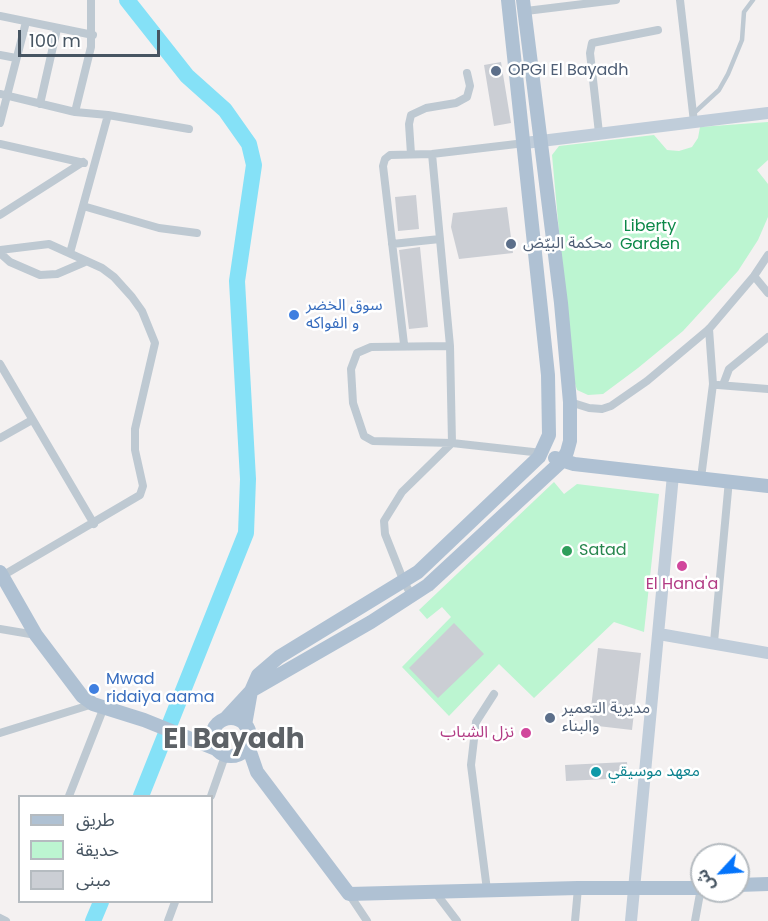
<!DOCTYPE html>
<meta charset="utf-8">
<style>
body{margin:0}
#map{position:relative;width:768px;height:921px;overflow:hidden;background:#f4f1f1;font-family:Poppins,"Noto Sans Arabic",sans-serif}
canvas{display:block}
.legend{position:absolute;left:18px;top:795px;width:195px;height:108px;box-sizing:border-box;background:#fff;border:2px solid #b5bbc0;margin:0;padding:8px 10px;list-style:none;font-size:18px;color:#475562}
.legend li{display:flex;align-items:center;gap:12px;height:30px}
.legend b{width:30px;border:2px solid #b5bbc0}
.north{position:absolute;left:690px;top:843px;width:60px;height:60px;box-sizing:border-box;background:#fff;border:2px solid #b5bbc0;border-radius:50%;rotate:244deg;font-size:16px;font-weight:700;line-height:24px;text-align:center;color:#475562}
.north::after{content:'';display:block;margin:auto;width:21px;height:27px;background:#0474fb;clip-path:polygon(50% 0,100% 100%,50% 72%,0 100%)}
.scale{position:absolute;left:18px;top:30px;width:142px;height:27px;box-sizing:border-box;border:3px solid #475562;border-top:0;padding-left:8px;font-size:18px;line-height:21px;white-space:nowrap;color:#475562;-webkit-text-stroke:4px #fff;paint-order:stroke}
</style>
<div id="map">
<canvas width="768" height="921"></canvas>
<ul class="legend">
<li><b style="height:8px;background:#afc1d3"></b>طريق</li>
<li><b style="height:16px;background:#bcf5d1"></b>حديقة</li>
<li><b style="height:16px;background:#cbced4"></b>مبنى</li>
</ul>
<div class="north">ش</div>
<div class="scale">100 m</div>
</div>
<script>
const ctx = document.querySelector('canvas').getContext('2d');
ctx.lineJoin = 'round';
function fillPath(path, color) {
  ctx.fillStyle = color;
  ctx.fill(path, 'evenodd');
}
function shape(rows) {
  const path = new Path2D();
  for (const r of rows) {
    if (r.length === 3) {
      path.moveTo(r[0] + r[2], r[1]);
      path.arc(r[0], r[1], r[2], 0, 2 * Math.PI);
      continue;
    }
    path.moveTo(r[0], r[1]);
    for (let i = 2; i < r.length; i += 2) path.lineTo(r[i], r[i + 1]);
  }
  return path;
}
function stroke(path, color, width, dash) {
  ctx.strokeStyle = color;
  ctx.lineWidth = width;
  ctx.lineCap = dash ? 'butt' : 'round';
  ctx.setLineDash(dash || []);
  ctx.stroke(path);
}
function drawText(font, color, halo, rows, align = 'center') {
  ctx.font = font + ' Poppins,"Noto Sans Arabic",sans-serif';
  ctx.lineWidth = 5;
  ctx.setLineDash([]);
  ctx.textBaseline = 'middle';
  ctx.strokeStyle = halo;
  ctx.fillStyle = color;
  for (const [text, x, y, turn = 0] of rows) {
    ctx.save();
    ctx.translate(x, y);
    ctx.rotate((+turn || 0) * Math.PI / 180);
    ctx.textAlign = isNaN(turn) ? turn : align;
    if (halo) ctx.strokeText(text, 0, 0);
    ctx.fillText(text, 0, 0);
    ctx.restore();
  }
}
fillPath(shape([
 [768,122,768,160,757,170,768,184,768,217,758,240,738,271,683,331,638,368,603,394,588,395,577,390,572,374,552,155,559,146,654,135,667,150,679,151,692,147,698,138,700,127],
 [554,482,564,494,577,484,659,494,644,632,614,622,534,698,499,664,449,716,402,667,451,617,442,607,427,619,419,610]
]), '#bcf5d1');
stroke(shape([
 [127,0,187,76,225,110,249,144,254,165,237,281,248,479,246,533,141,796],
 [93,921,101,902]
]), '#85e1f7', 16);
fillPath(shape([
 [501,62,511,123,494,126,484,65],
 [416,195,419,229,398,231,395,197],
 [507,207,513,253,459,259,451,227,453,213],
 [420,247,428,327,409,329,399,250],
 [454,623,484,654,438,698,409,668],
 [598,648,641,653,632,730,589,725],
 [627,762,628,778,566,781,565,765]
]), '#cbced4');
stroke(shape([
 [694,113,719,90,728,74,742,40,744,12,753,0]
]), '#bec9d2', 4.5);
stroke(shape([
 [680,0,694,122],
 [526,11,616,0],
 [0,16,93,35],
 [0,55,16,58],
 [0,94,75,112,108,115,189,129],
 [40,104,57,29],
 [75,112,91,47,91,0],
 [0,123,26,22],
 [599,133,590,53,592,43,658,30],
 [0,144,84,163],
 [411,154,409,124,411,115,426,108,456,103,467,97,470,86,467,73],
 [83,206,159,228,197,233],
 [0,215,83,162],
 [392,244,440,239],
 [0,250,49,244,102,268,114,277,132,297,142,311,155,343,135,429,135,450,143,486,140,495,2,576],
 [0,253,10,262,40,275,57,274,85,262],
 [70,253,108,115],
 [754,276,768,293],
 [404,344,383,166,385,159,390,155,432,154,525,143],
 [450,346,371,347,357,353,351,369,353,403,364,436,373,441,452,443,542,453],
 [0,364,94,524],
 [718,385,768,389],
 [723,385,729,369,768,337],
 [570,402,589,408,602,409,611,406,647,381,709,329,754,276,768,255],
 [0,438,32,420],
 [701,478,713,384,709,329],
 [412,596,404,582,385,534,384,521,402,492,452,443,450,346,432,154],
 [0,629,36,635],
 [714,642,729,480],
 [0,733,93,704],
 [69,796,104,707],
 [211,796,225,756],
 [487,890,471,765,476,722,494,694],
 [435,892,457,921],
 [349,894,367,921],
 [0,918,6,921],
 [168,921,175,902],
 [575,921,578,888],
 [695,921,701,888]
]), '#bec9d2', 8);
stroke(shape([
 [525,143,768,113],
 [659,634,768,653],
 [631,921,673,475]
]), '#c0cdda', 12);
stroke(shape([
 [555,458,574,464,768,486],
 [0,572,36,635,82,696,93,704,144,720,216,749],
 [231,737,19],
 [226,718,251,691,371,622,428,585,562,461,567,452,570,441,570,402,561,303,523,0],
 [245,725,251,691,258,675,279,657,418,572,539,457,549,435,548,375,508,0],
 [248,746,257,772,349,894,578,888,702,888],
 [738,885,768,884]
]), '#afc1d3', 14);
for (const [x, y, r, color] of [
 [496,71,6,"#5c6f8a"],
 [511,244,6,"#5c6f8a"],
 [294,315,6,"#3f7fe0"],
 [567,551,6,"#2e9e5b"],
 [682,566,6,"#d1479c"],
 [94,689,6,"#3f7fe0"],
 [550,718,6,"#5c6f8a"],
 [526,733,6,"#d1479c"],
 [596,772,6,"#0f9aa8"]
]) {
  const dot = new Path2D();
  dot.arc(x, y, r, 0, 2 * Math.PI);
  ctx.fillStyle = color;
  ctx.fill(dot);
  stroke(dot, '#fff', 2);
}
drawText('16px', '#4e5e75', '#fff', [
 ["OPGI El Bayadh",508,71],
 ["محكمة البيّض",523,244],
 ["مديرية التعمير",562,709],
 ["والبناء",562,727]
], 'left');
drawText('16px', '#0c8848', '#fff', [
 ["Liberty",650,227],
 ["Garden",650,245]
]);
drawText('16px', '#366cbe', '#fff', [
 ["سوق الخضر",306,306],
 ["و الفواكه",306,324],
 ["Mwad",106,680],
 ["ridaiya aama",106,698]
], 'left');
drawText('16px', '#27864d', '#fff', [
 ["Satad",579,551]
], 'left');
drawText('16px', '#b23c85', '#fff', [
 ["El Hana'a",682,585],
 ["نزل الشباب",514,733,"right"]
]);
drawText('16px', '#0d838f', '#fff', [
 ["معهد موسيقي",608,772]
], 'left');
drawText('bold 28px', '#5d6267', '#fff', [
 ["El Bayadh",234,741]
]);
</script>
